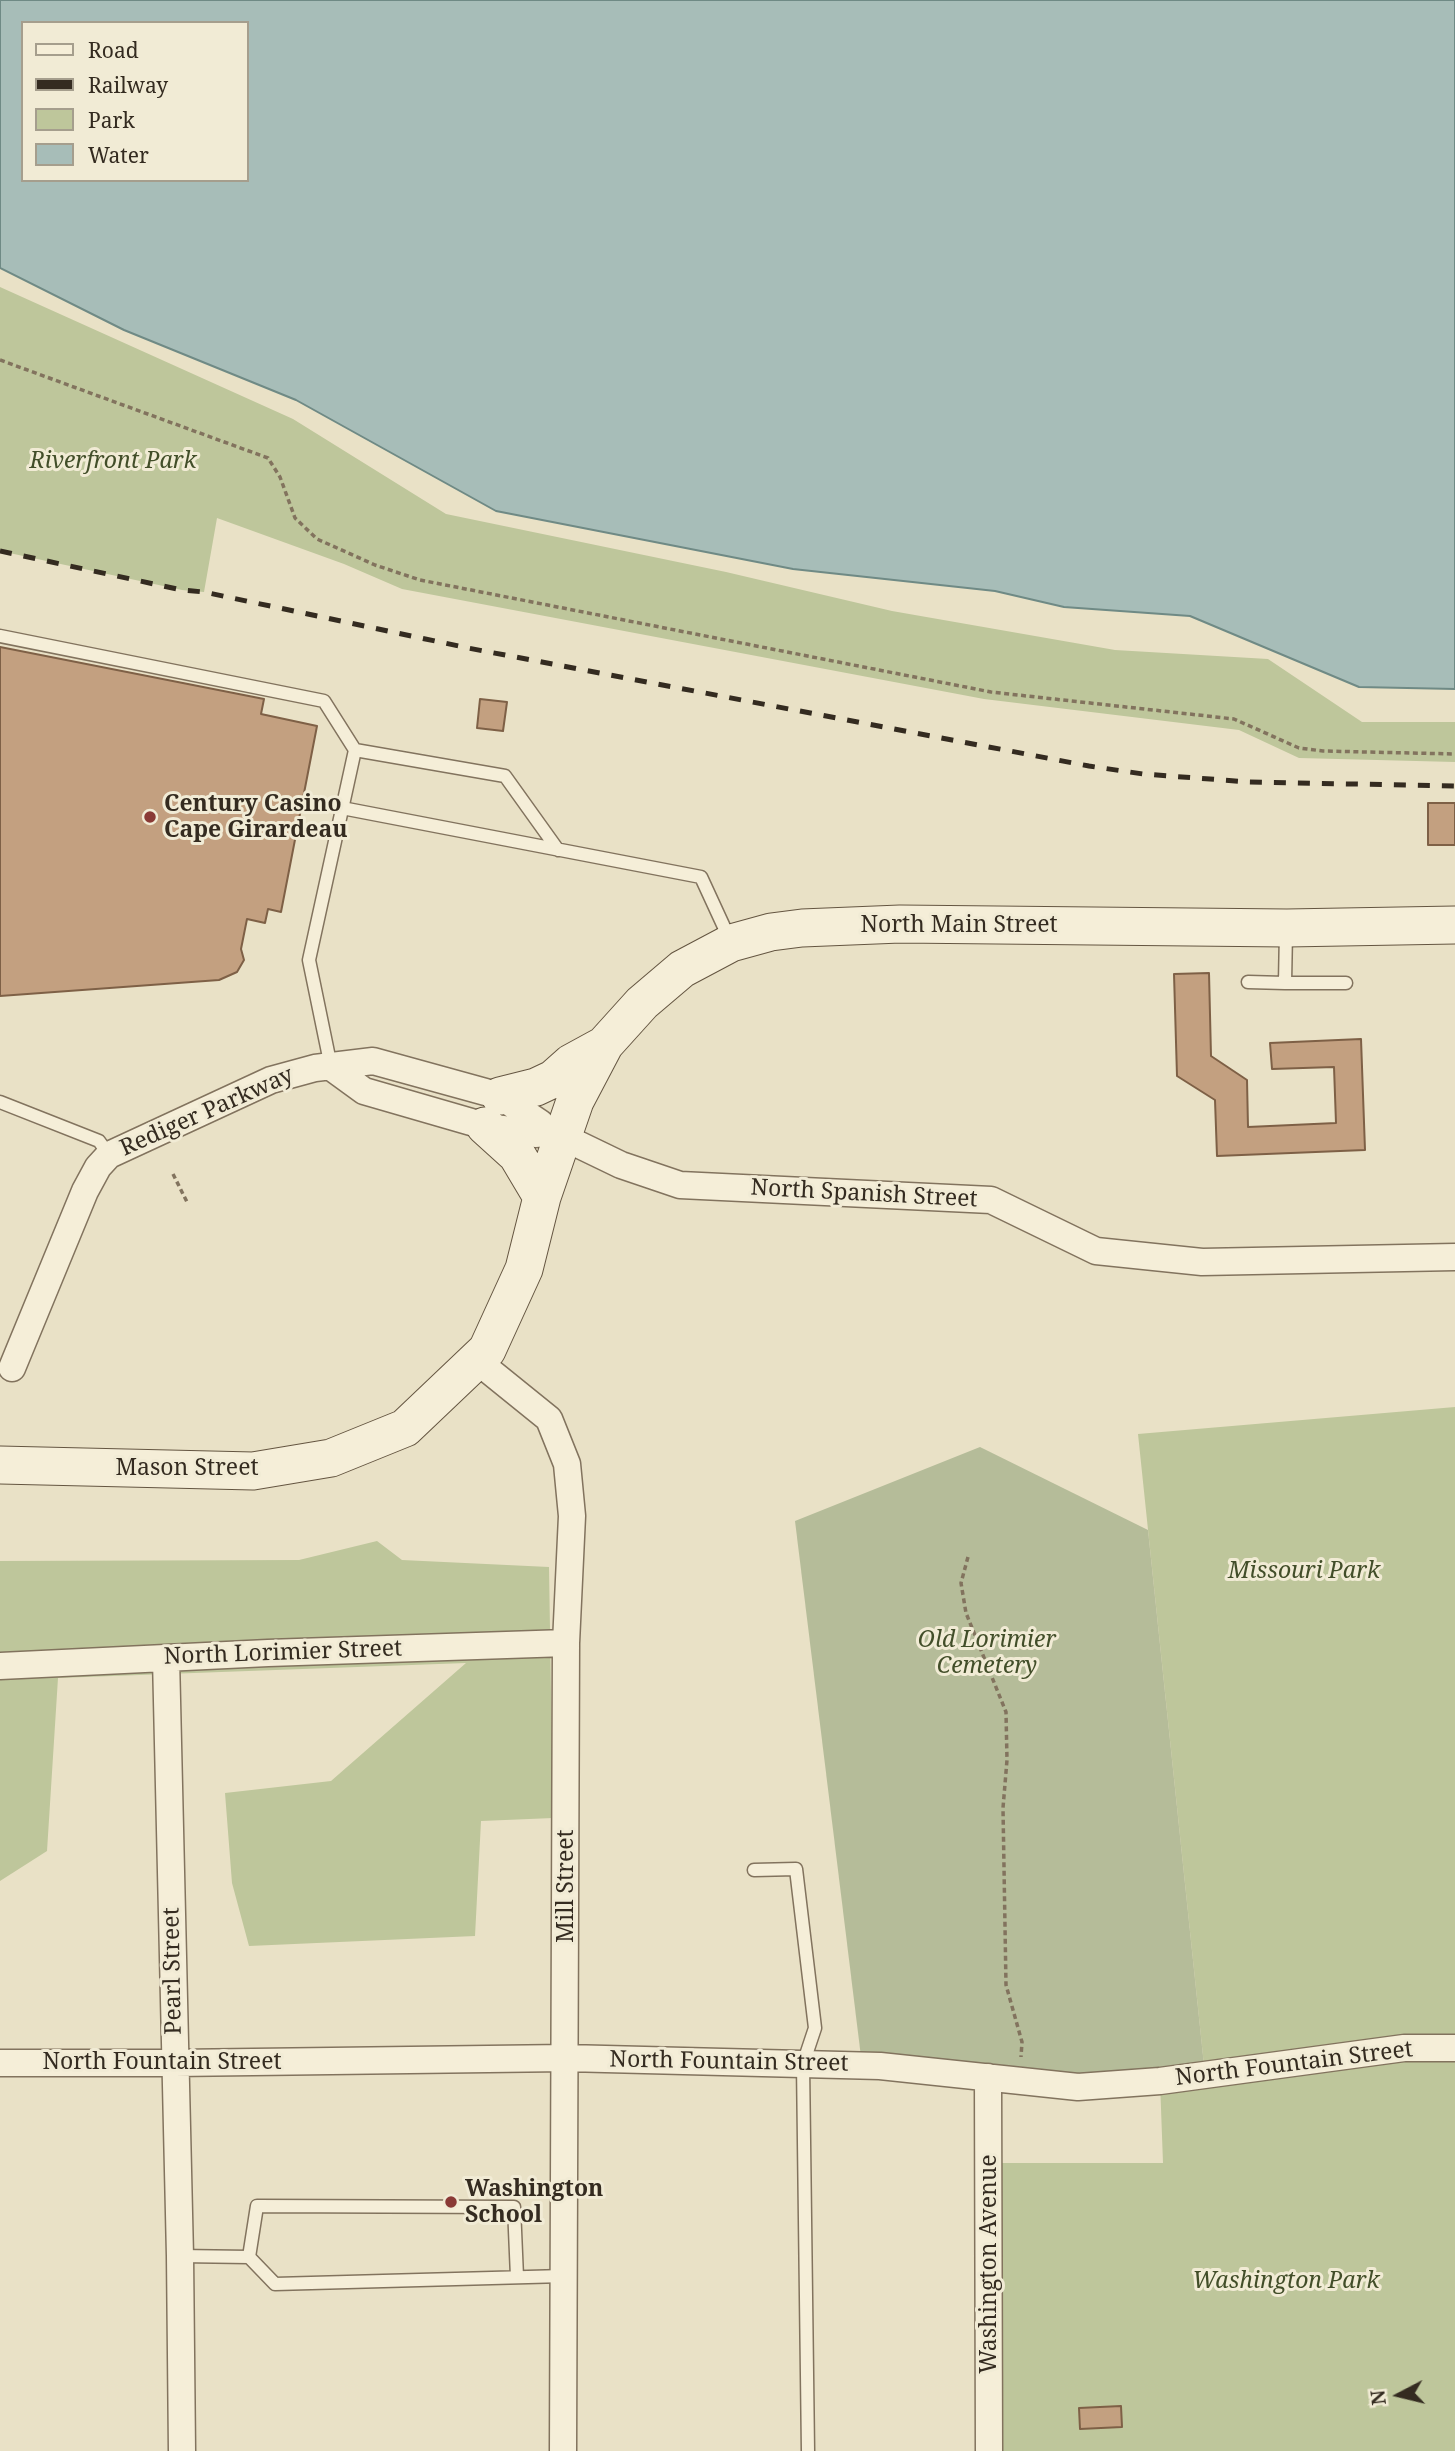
<!DOCTYPE html>
<style>
body{margin:0}
#map{position:relative;width:1455px;height:2451px;overflow:hidden;background:#e9e1c6;font-family:"Noto Serif",serif}
canvas{display:block}
.legend{position:absolute;left:21px;top:21px;width:228px;height:161px;box-sizing:border-box;background:#f1ebd5;border:2px solid #a59e8d;margin:0;padding:9px 12px;list-style:none;font-size:21px;color:#342b20}
.legend li{display:flex;align-items:center;gap:14px;height:35px}
.legend b{width:35px;border:2px solid #a59e8d}
.north{position:absolute;left:1364px;top:2360px;width:70px;height:70px;-webkit-text-stroke:5px #f1ebd5;paint-order:stroke;rotate:263deg;font-size:19px;font-weight:700;line-height:28px;text-align:center;color:#342b20}
.north::after{content:'';display:block;margin:auto;width:24px;height:32px;background:#342b20;clip-path:polygon(50% 0,100% 100%,50% 72%,0 100%)}
</style>
<div id="map">
<canvas width="1455" height="2451"></canvas>
<ul class="legend">
<li><b style="height:9px;background:#f5eed8"></b>Road</li>
<li><b style="height:9px;background:#342b20"></b>Railway</li>
<li><b style="height:19px;background:#bec69b"></b>Park</li>
<li><b style="height:19px;background:#a7bdb8"></b>Water</li>
</ul>
<div class="north">N</div>
</div>
<script>
const ctx = document.querySelector('canvas').getContext('2d');
ctx.lineJoin = 'round';
function fillPath(path, color) {
  ctx.fillStyle = color;
  ctx.fill(path, 'evenodd');
}
function shape(rows) {
  const path = new Path2D();
  for (const r of rows) {
    path.moveTo(r[0], r[1]);
    for (let i = 2; i < r.length; i += 2) path.lineTo(r[i], r[i + 1]);
  }
  return path;
}
function stroke(path, color, width, dash) {
  ctx.strokeStyle = color;
  ctx.lineWidth = width;
  ctx.lineCap = dash ? 'butt' : 'round';
  ctx.setLineDash(dash || []);
  ctx.stroke(path);
}
function drawText(font, color, halo, rows, align = 'center') {
  ctx.font = font + ' "Noto Serif",serif';
  ctx.lineWidth = 6;
  ctx.setLineDash([]);
  ctx.textBaseline = 'middle';
  ctx.strokeStyle = halo;
  ctx.fillStyle = color;
  for (const [text, x, y, turn = 0] of rows) {
    ctx.save();
    ctx.translate(x, y);
    ctx.rotate((+turn || 0) * Math.PI / 180);
    ctx.textAlign = isNaN(turn) ? turn : align;
    if (halo) ctx.strokeText(text, 0, 0);
    ctx.fillText(text, 0, 0);
    ctx.restore();
  }
}
fillPath(shape([
 [0,287,293,419,446,514,726,572,892,611,1115,650,1268,659,1362,722,1455,722,1455,762,1299,758,1239,730,984,699,402,589,344,564,217,518,204,592,182,590,0,551],
 [1455,1407,1455,2048,1205,2075,1138,1434],
 [377,1541,402,1560,549,1567,553,1818,481,1821,475,1936,249,1946,232,1883,225,1793,331,1781,466,1663,58,1678,47,1851,0,1881,0,1561,299,1560],
 [1455,2050,1455,2451,989,2451,989,2163,1163,2163,1160,2081]
]), '#bec69b');
fillPath(shape([
 [980,1447,1148,1530,1205,2075,1078,2087,862,2065,795,1521]
]), '#b5bc99');
const water = shape([
 [0,0,1455,0,1455,689,1359,687,1190,616,1064,607,995,591,793,569,496,511,296,400,124,330,0,268,0,0],
 [23,23,247,23,247,180,23,180,23,23]
]);
fillPath(water, '#a7bdb8');
stroke(water, '#6f8a85', 2);
const building = shape([
 [0,647,264,699,261,714,317,726,281,912,268,909,265,923,247,919,241,949,244,960,237,972,219,980,0,996,0,647],
 [480,699,507,702,503,731,477,728,480,699],
 [1428,803,1455,803,1455,845,1428,845,1428,803],
 [1209,973,1211,1056,1247,1080,1248,1127,1336,1123,1334,1067,1272,1069,1270,1043,1361,1039,1365,1150,1217,1156,1215,1100,1177,1076,1174,974,1209,973],
 [1121,2406,1122,2427,1080,2429,1079,2408,1121,2406]
]);
fillPath(building, '#c3a080');
stroke(building, '#7e6046', 2);
const lane = shape([
 [0,636,324,701,355,750,309,960,331,1067],
 [355,750,505,776,558,850],
 [342,808,701,877,730,940],
 [1286,931,1285,983,1346,983],
 [1248,982,1285,983],
 [0,1102,99,1141,109,1155],
 [754,1870,796,1869,815,2028,803,2064,808,2451],
 [180,2256,249,2257,275,2284,564,2276],
 [249,2257,257,2206,514,2207,517,2277]
]);
const street = shape([
 [331,1067,364,1091,485,1126,535,1134,549,1133,563,1137,621,1165,680,1185,991,1200,1096,1251,1202,1262,1455,1257],
 [476,1360,549,1419,567,1464,572,1516,566,1643,563,2451],
 [12,1368,85,1191,98,1167,109,1155,271,1080,315,1068,373,1061,500,1096,540,1123,549,1133],
 [166,1658,180,2256,182,2451],
 [0,1666,268,1653,566,1643],
 [0,2063,175,2063,566,2058,880,2066,1078,2087,1160,2081,1404,2048,1455,2048],
 [988,2077,989,2451]
]);
const secondary = shape([
 [500,1096,536,1087,553,1079,571,1063,604,1045],
 [485,1126,517,1155,542,1197],
 [0,1465,253,1471,331,1458,405,1428,487,1350,524,1269,542,1197,575,1101,605,1044,642,1003,682,969,731,943,771,932,802,928,900,924,1287,928,1455,925]
]);
stroke(lane, '#82735e', 15);
stroke(street, '#82735e', 29);
stroke(secondary, '#645541', 39);
stroke(shape([
 [0,360,268,458,280,477,295,518,317,539,375,565,420,580,991,692,1234,719,1299,748,1323,751,1455,754],
 [173,1174,188,1204],
 [968,1557,961,1583,966,1613,1006,1712,1007,1760,1003,1808,1006,1985,1022,2042,1021,2057]
]), '#82735e', 3.5, [5, 3.5]);
stroke(lane, '#f5eed8', 12);
stroke(street, '#f5eed8', 26);
stroke(secondary, '#f5eed8', 37);
stroke(shape([
 [0,551,182,590,204,592,468,648,1089,766,1143,774,1249,782,1455,786]
]), '#342b20', 5, [12, 12]);
for (const [x, y, r, color] of [
 [150,817,7,"#8a3a35"],
 [451,2202,7,"#8a3a35"]
]) {
  const dot = new Path2D();
  dot.arc(x, y, r, 0, 2 * Math.PI);
  ctx.fillStyle = color;
  ctx.fill(dot);
  stroke(dot, '#f1ebd5', 2.5);
}
drawText('italic 23px', '#424e29', '#f1ebd5', [
 ["Riverfront Park",113,461],
 ["Missouri Park",1304,1571],
 ["Old Lorimier",987,1640],
 ["Cemetery",987,1666],
 ["Washington Park",1286,2281]
]);
drawText('bold 23px', '#342b20', '#f1ebd5', [
 ["Century Casino",164,804],
 ["Cape Girardeau",164,830],
 ["Washington",465,2189],
 ["School",465,2215]
], 'left');
drawText('23px', '#342b20', '#f1ebd5', [
 ["North Main Street",959,925],
 ["Rediger Parkway",207,1112,-24],
 ["North Spanish Street",864,1194,3],
 ["Mason Street",187,1468],
 ["North Lorimier Street",283,1653,-2],
 ["Mill Street",566,1886,-90],
 ["Pearl Street",173,1971,-91],
 ["North Fountain Street",162,2062],
 ["North Fountain Street",729,2062,1],
 ["North Fountain Street",1294,2064,-7],
 ["Washington Avenue",989,2264,-90]
]);
</script>
